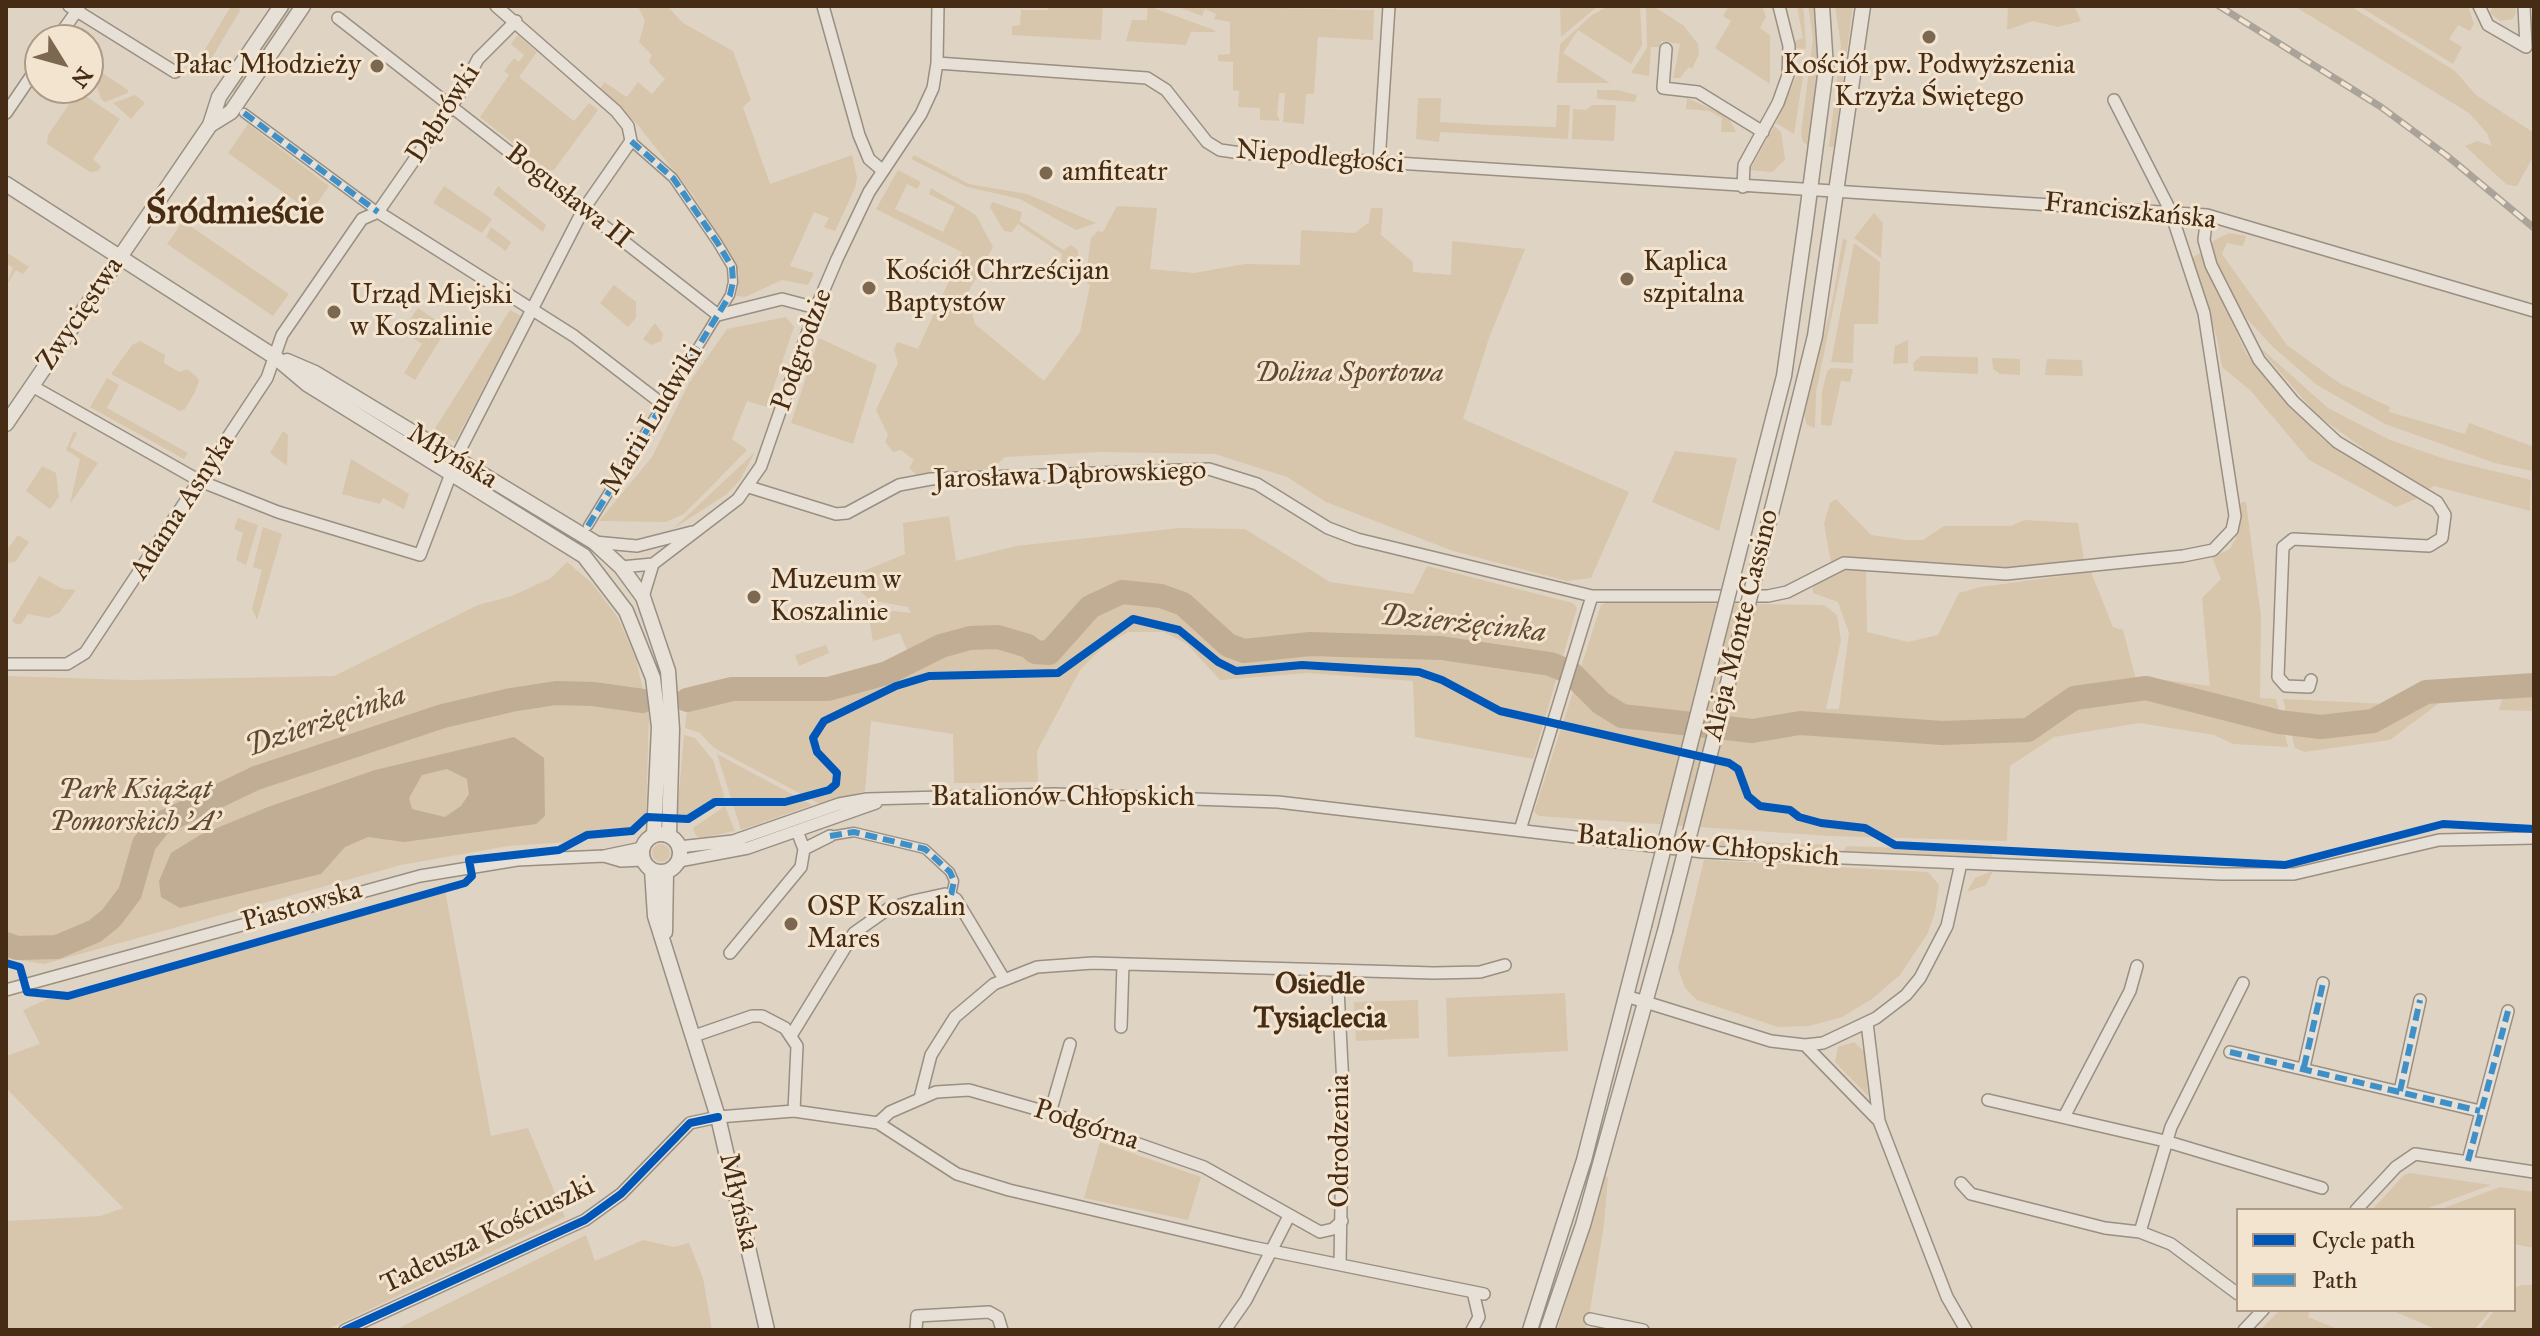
<!DOCTYPE html>
<meta charset="utf-8">
<style>
body{margin:0}
#map{position:relative;width:2540px;height:1336px;overflow:hidden;background:#dfd4c3;font-family:"IM FELL Great Primer",serif}
canvas{display:block}
.frame{position:absolute;inset:0;border:8px solid #462c14;pointer-events:none}
.legend{position:absolute;left:2236px;top:1208px;width:280px;height:104px;box-sizing:border-box;background:#f3e4d0;border:2px solid #ae9a85;margin:0;padding:10px 14px;list-style:none;font-size:24px;color:#462c14}
.legend li{display:flex;align-items:center;gap:16px;height:40px}
.legend b{width:40px;border:2px solid #ae9a85}
.north{position:absolute;left:24px;top:24px;width:80px;height:80px;box-sizing:border-box;background:#f3e4d0;border:2px solid #ae9a85;border-radius:50%;rotate:127deg;font-size:22px;font-weight:700;line-height:32px;text-align:center;color:#462c14}
.north::after{content:'';display:block;margin:auto;width:28px;height:36px;background:#7c6751;clip-path:polygon(50% 0,100% 100%,50% 72%,0 100%)}
</style>
<div id="map">
<canvas width="2540" height="1336"></canvas>
<div class="frame"></div>
<ul class="legend">
<li><b style="height:10px;background:#0057b8"></b>Cycle path</li>
<li><b style="height:10px;background:#4090c8"></b>Path</li>
</ul>
<div class="north">N</div>
</div>
<script>
const ctx = document.querySelector('canvas').getContext('2d');
ctx.lineJoin = 'round';
function fillPath(path, color) {
  ctx.fillStyle = color;
  ctx.fill(path, 'evenodd');
}
function shape(rows) {
  const path = new Path2D();
  for (const r of rows) {
    if (r.length === 3) {
      path.moveTo(r[0] + r[2], r[1]);
      path.arc(r[0], r[1], r[2], 0, 2 * Math.PI);
      continue;
    }
    path.moveTo(r[0], r[1]);
    for (let i = 2; i < r.length; i += 2) path.lineTo(r[i], r[i + 1]);
  }
  return path;
}
function stroke(path, color, width, dash) {
  ctx.strokeStyle = color;
  ctx.lineWidth = width;
  ctx.lineCap = dash ? 'butt' : 'round';
  ctx.setLineDash(dash || []);
  ctx.stroke(path);
}
function drawText(font, color, halo, rows, align = 'center') {
  ctx.font = font + ' "IM FELL Great Primer",serif';
  ctx.lineWidth = 6;
  ctx.setLineDash([]);
  ctx.textBaseline = 'middle';
  ctx.strokeStyle = halo;
  ctx.fillStyle = color;
  for (const [text, x, y, turn = 0] of rows) {
    ctx.save();
    ctx.translate(x, y);
    ctx.rotate((+turn || 0) * Math.PI / 180);
    ctx.textAlign = isNaN(turn) ? turn : align;
    if (halo) ctx.strokeText(text, 0, 0);
    ctx.fillText(text, 0, 0);
    ctx.restore();
  }
}
fillPath(shape([
 [231,6,241,9,210,61,204,51],
 [289,6,295,6,235,94,231,91],
 [638,6,667,6,683,23,733,51,751,100,743,107,770,184,852,155,857,177,855,188,835,231,824,227,829,218,814,212,790,266,814,273,808,285,782,280,745,297,736,296,739,272,693,195,637,124,600,89,604,82,627,97,638,82,652,94,665,79,649,62,652,55,639,42,645,21],
 [1049,6,1103,6,1101,40,1012,35,1012,26,1020,25,1021,10,1048,10],
 [1148,6,1214,30,1216,32,1191,32,1186,45,1126,41,1132,20,1147,20],
 [1176,6,1374,10,1373,40,1318,37,1314,94,1306,94,1304,124,1283,122,1285,93,1279,93,1277,115,1280,121,1260,120,1260,108,1238,107,1239,91,1233,90,1233,62,1218,61,1218,55,1230,54,1230,22,1214,19,1216,14,1205,9,1202,16],
 [1560,6,1598,6,1561,37],
 [1609,6,1640,6,1642,45,1631,64,1578,30,1563,53,1610,83,1557,83,1560,44,1592,15],
 [1646,6,1653,6,1683,25,1698,44,1699,54,1692,69,1689,67,1680,78,1673,78,1680,44,1661,41,1660,47,1651,47,1649,76,1631,73,1647,48],
 [1729,6,1762,6,1764,11,1766,17,1760,28,1770,35,1770,84,1715,48,1731,21,1723,16],
 [1797,6,1802,6,1804,13,1806,49,1796,48,1795,41,1803,38],
 [1808,6,1814,6,1817,19,1819,64,1809,146,1803,142,1801,133,1813,39],
 [1835,6,1853,6,1834,147,1829,147,1841,46],
 [2008,6,2074,6,2081,21,2058,27,2033,21,2007,30],
 [2294,6,2350,6,2455,71,2476,95,2534,133,2534,155,2517,186,2507,185,2465,146,2477,141,2492,146,2487,133,2469,113],
 [2359,6,2468,6,2474,24,2470,31,2458,25,2449,39,2462,47,2453,64],
 [2493,6,2514,6,2516,12,2513,19,2500,21,2490,13],
 [518,35,537,52,519,77,574,121,589,103,598,110,554,170,548,171,480,117,509,75,504,71,514,58,519,62,524,55,511,44],
 [101,72,128,90,128,93,105,102,101,99,94,78,96,73],
 [1797,75,1803,76,1794,134,1776,123],
 [1597,90,1618,90,1637,95,1635,102,1597,99],
 [78,91,120,119,93,159,101,167,98,171,90,172,47,144,48,135],
 [135,95,145,103,131,119,113,103],
 [1418,98,1441,98,1440,122,1491,125,1556,127,1557,105,1570,105,1568,139,1440,132,1439,142,1416,139],
 [1687,98,1728,116,1736,132,1721,132,1722,118,1709,111,1686,109],
 [1592,105,1616,105,1614,141,1572,139,1573,109,1586,110],
 [248,124,329,186,311,212,228,153],
 [1774,126,1781,132,1785,160,1772,172,1750,170],
 [914,155,969,184,1027,194,1096,223,1076,230,1020,199,967,187,911,159],
 [898,170,921,182,917,189,907,184,895,209,943,232,955,207,929,194,931,188,976,215,993,247,967,294,975,324,1044,381,1080,332,1090,285,1085,281,1091,238,1098,231,1103,232,1117,206,1157,208,1150,269,1194,273,1245,264,1300,265,1301,230,1355,233,1369,222,1371,208,1383,208,1381,235,1413,262,1413,272,1451,275,1452,241,1525,249,1489,338,1463,419,1629,492,1591,578,1567,581,1453,551,1326,502,1287,477,1215,454,1100,452,1005,457,992,469,916,474,909,468,914,460,901,450,893,452,885,442,888,435,876,410,898,363,894,350,897,342,918,349,962,252,876,209],
 [444,186,492,219,482,233,433,203],
 [498,186,546,225,543,232,493,194],
 [992,202,1022,212,1020,221,1063,250,1071,245,1078,250,1078,262,1065,267,1061,263,1062,254,1018,224,1012,232,1004,231,990,207],
 [1874,213,1883,223,1881,258,1854,238],
 [183,221,289,294,273,316,167,244],
 [491,227,511,242,506,251,486,237],
 [2229,233,2246,236,2243,246,2227,243,2222,254,2287,345,2339,383,2390,407,2389,412,2465,434,2469,423,2534,447,2532,471,2495,463,2385,424,2317,385,2273,347,2247,319,2229,290,2212,249,2213,241],
 [1843,238,1847,241,1816,392,1815,428,1807,425,1804,415,1832,302],
 [1854,243,1880,262,1878,324,1854,324,1853,363,1831,362],
 [6,252,29,267,23,274,16,270,6,286,13,268,6,263],
 [2200,253,2246,353,2284,401,2324,440,2418,498,2396,507,2309,460,2251,391,2222,367,2217,338,2190,259],
 [614,285,636,302,636,318,628,327,600,303],
 [418,308,439,322,443,335,415,380,404,373,422,344,402,331],
 [510,310,521,316,455,442,434,430],
 [786,317,794,327,767,407,747,401,732,439,747,450,684,514,666,522,599,521,652,457,689,383,727,329],
 [655,323,663,334,661,341,651,345,643,339],
 [819,338,877,365,853,444,791,423],
 [1908,340,1908,363,1893,364,1895,346],
 [140,341,165,355,164,363,179,372,187,369,196,376,199,381,195,392,185,409,180,411,111,374,132,345],
 [2255,343,2328,408,2390,440,2448,460,2531,480,2530,511,2434,486,2429,489,2375,457,2316,414],
 [1921,356,1978,357,1978,374,1914,371,1913,363],
 [1992,358,2020,359,2020,375,2000,374,1993,369],
 [2047,359,2082,360,2083,376,2045,375],
 [1831,368,1853,369,1850,382,1841,381,1831,426,1821,425,1822,392,1827,371],
 [107,378,119,385,107,408,188,453,184,459,90,407],
 [74,431,77,433,70,447,98,463,70,504,80,459,66,450],
 [283,431,288,435,287,466,270,453],
 [1675,451,1737,458,1719,531,1652,502],
 [755,452,740,480,727,494,673,529],
 [351,459,409,494,404,509,383,498,380,504,342,494],
 [42,466,56,473,59,497,50,509,26,491],
 [1836,499,1871,535,1906,540,1923,540,1944,526,2011,526,2025,520,2078,523,2084,560,1975,570,1906,566,1851,557,1831,563,1824,524,1830,503],
 [2241,502,2246,502,2261,616,2260,698,2276,699,2288,747,2233,744,2214,735,2139,723,2054,737,2010,766,2007,841,1830,836,1539,816,1534,812,1601,605,1608,602,1824,605,1837,615,1841,640,1826,709,1839,709,1849,633,1838,602,1813,593,1812,582,1848,568,1866,571,1867,632,1908,642,1938,635,1959,593,1981,587,2091,572,2113,627,2123,630,2137,683,2158,679,2210,686,2202,598,2221,579,2212,557,2230,549,2236,538],
 [949,516,956,561,1016,546,1179,528,1245,529,1330,582,1413,594,1427,566,1573,603,1577,608,1533,759,1415,737,1413,681,1308,673,1220,680,1187,644,1164,632,1128,632,1105,645,1080,670,1037,751,1038,782,954,783,953,734,871,721,865,791,820,804,714,748,700,733,685,728,689,693,843,687,878,679,924,652,922,647,908,653,900,633,873,641,867,608,911,613,908,607,870,600,861,592,859,573,905,554,903,523],
 [238,518,258,525,246,565,236,560,243,533,234,529],
 [263,527,282,534,257,620,252,609,262,570,253,567],
 [18,535,29,542,15,562,6,563,6,551],
 [567,562,592,583,618,618,636,659,649,716,646,814,638,824,622,832,586,833,569,842,508,846,401,865,44,964,6,958,6,676,131,680,334,676,478,605,512,596,551,578],
 [39,576,63,589,76,590,59,613,49,618,28,614,21,624,16,624,12,621],
 [826,645,829,653,799,666,795,655],
 [2493,680,2488,699,2443,700,2390,740,2304,752,2295,748,2283,699,2389,704,2420,683],
 [2507,680,2534,680,2534,711,2499,710],
 [684,735,695,738,713,760,724,795,723,799,708,802,686,817,677,816],
 [717,754,812,805,741,830],
 [725,806,735,831,701,838,696,836,693,828],
 [1710,840,1831,845,1835,851,1710,845],
 [661,853,9],
 [1847,846,1990,851,1993,857,1843,851],
 [1704,860,1928,872,1939,885,1935,912,1928,933,1900,975,1872,999,1842,1017,1809,1026,1778,1027,1697,1000,1685,988,1678,968],
 [1993,871,1986,885,1967,892,1975,878],
 [445,891,491,1136,528,1128,565,1217,326,1330,6,1330,6,1221,101,1216,123,1208,6,1088,6,1056,40,1044,23,1010,48,999,69,998],
 [1565,993,1568,1051,1448,1057,1446,998],
 [1418,1000,1419,1038,1356,1041,1354,1002],
 [1854,1042,1864,1051,1868,1096,1835,1062,1838,1047],
 [1100,1142,1201,1177,1188,1220,1084,1198],
 [2410,1173,2491,1185,2423,1210,2372,1210,2404,1175],
 [1605,1176,1608,1177,1604,1225,1588,1322,1585,1330,1557,1330],
 [2500,1187,2534,1192,2534,1248,2514,1244,2514,1210,2439,1210],
 [586,1235,595,1261,643,1240,674,1247,689,1243,703,1278,712,1330,395,1330],
 [2521,1285,2534,1285,2534,1330,2479,1330,2495,1310,2514,1310,2514,1288],
 [2280,1310,2310,1310,2308,1317,2340,1330,2260,1330],
 [2391,1310,2491,1310,2474,1330,2438,1330]
]), '#d7c5ac');
fillPath(shape([
 [744,679,759,681,778,689,741,696,732,689,734,683],
 [514,737,544,758,545,816,536,824,404,842,368,837,345,847,321,874,180,908,161,897,159,881,171,853,200,835,268,807,375,770],
 [447,769,467,779,469,794,461,806,445,817,412,809,409,798,422,775]
]), '#c1ad93');
stroke(shape([
 [687,700,732,689,828,689,887,673,941,646,970,638,998,637,1028,646,1035,652,1049,653,1090,607,1122,592,1161,596,1183,604,1228,645,1244,651,1310,644,1441,648,1550,664,1570,672,1601,703,1622,716,1752,731,1800,723,1942,733,2028,730,2074,698,2146,688,2279,722,2321,727,2373,721,2426,692,2534,685],
 [6,944,17,948,57,947,95,931,111,918,130,893,144,844,160,824,256,778,443,716,511,700,556,693,593,694,643,701]
]), '#c1ad93', 24);
const pedestrian = shape([
 [244,113,378,212],
 [588,526,730,295,733,282,732,267,717,242,673,178,631,141],
 [830,836,854,832,925,849,950,872,954,881,951,895]
]);
const minor = shape([
 [69,6,175,72],
 [823,6,859,135,869,159,882,170],
 [2479,6,2488,25,2526,47,2524,6],
 [338,18,718,315,782,299,816,308],
 [56,40,79,8],
 [1666,49,1663,88,1698,92,1763,132],
 [937,63,1147,78,1166,90,1207,142,1220,150,1241,153,2207,215,2534,311],
 [6,113,40,63],
 [1379,163,1389,6],
 [1743,187,1744,165,1778,103,1788,75,1789,46,1779,6],
 [378,212,574,336,661,403],
 [2207,215,2204,240,2211,265,2259,360,2293,401,2337,442,2437,502,2445,515,2442,538,2429,546,2293,539,2283,547,2278,677,2286,686,2309,687,2311,680],
 [32,386,200,481,278,512,420,555,460,450,583,210,631,141,628,126,616,111,496,6],
 [749,487,836,514,847,513,899,485,931,479,1209,469,1257,484,1328,528,1357,539,1592,596,1768,596,1787,592,1844,563,2006,574,2183,556,2213,550,2232,530,2235,516,2204,313,2170,210,2114,100],
 [594,542,637,546,692,532],
 [621,567,653,564,738,499,761,466,816,308,837,259,869,192,921,114,933,88,937,63,938,6],
 [643,597,653,564],
 [6,664,67,664,85,653,267,378,282,335,362,219,378,212,410,166,459,95,478,59,516,21],
 [1520,830,1592,596],
 [679,847,733,841,839,804,867,799,1055,794,1278,802,1703,852,2222,874,2294,874,2439,840,2534,838],
 [804,849,830,836],
 [604,856,642,848],
 [679,861,748,848,876,803],
 [730,953,801,867,804,849,797,831],
 [1337,970,1343,1085,1340,1264],
 [6,990,420,876,517,860,604,856,621,861,643,860],
 [1626,996,1771,1041,1805,1045,1823,1043,1876,1018,1906,995,1920,978,1947,926,1961,863],
 [1867,1023,1879,1121,1947,1297,1966,1330],
 [1121,1027,1123,964],
 [792,1034,854,933,888,909,913,901,945,894,956,899,1004,979],
 [694,1036,752,1016,762,1016,785,1028,797,1046,794,1111],
 [1805,1045,1879,1121],
 [2230,1052,2480,1111],
 [2304,1067,2323,983],
 [2400,1091,2420,1000],
 [920,1098,931,1055,955,1017,994,984,1037,967,1093,963,1434,973,1480,972,1505,965],
 [1988,1100,2165,1141,2322,1188],
 [1050,1113,1070,1044],
 [2064,1117,2130,991,2137,966],
 [878,1123,890,1112,936,1092,969,1090,1050,1113,1204,1167,1320,1232,1333,1229,1342,1221],
 [2468,1161,2508,1011],
 [1961,1183,1971,1194,2105,1228,2140,1232,2171,1244,2238,1294],
 [2356,1210,2396,1167,2415,1154,2534,1172],
 [2140,1232,2171,1127,2243,983],
 [1590,1319,1643,1330],
 [345,1330,585,1220,621,1194,690,1123,718,1117,794,1111,878,1123,957,1174,1009,1190,1252,1247,1484,1294],
 [916,1330,917,1316,989,1312,998,1317,1002,1330],
 [1225,1330,1246,1300,1289,1216],
 [1472,1330,1479,1317,1473,1292],
 [2244,1330,2263,1310]
]);
const tertiary = shape([
 [210,125,231,112,303,6],
 [6,184,275,357,307,384,584,556,626,611,653,678,659,727,654,835],
 [287,361,315,373,594,542,621,567,643,597,668,671,672,729,669,835],
 [6,424,210,125,219,97,281,6],
 [1758,477,1784,376,1805,228,1826,68,1822,6],
 [1779,482,1815,336,1863,6],
 [661,853,19],
 [652,870,655,916,718,1117,767,1330],
 [665,932,666,872],
 [1530,1330,1584,1160,1644,926],
 [1547,1330,1583,1225,1665,931]
]);
stroke(pedestrian, '#998f82', 11);
stroke(minor, '#998f82', 14);
stroke(tertiary, '#998f82', 17);
stroke(pedestrian, '#e7e0d7', 8);
stroke(minor, '#e7e0d7', 11);
stroke(tertiary, '#e7e0d7', 14);
const rail = shape([
 [2219,6,2381,107,2446,155,2534,228]
]);
stroke(rail, '#aaa399', 7);
stroke(rail, '#f3e4d0', 4, [12]);
const tertiaryBridge = shape([
 [1644,926,1758,477],
 [1665,931,1779,482]
]);
stroke(tertiaryBridge, '#998f82', 17, []);
stroke(tertiaryBridge, '#e7e0d7', 14);
stroke(shape([
 [244,113,378,212],
 [588,526,730,295,733,282,732,267,717,242,673,178,631,141],
 [830,836,854,832,925,849,950,872,954,881,951,895],
 [2230,1052,2480,1111],
 [2304,1067,2323,983],
 [2400,1091,2420,1000],
 [2468,1161,2508,1011]
]), '#4090c8', 6, [12, 6]);
stroke(shape([
 [6,963,20,967,27,992,68,996,465,883,472,876,469,860,559,850,587,835,632,831,647,817,688,819,715,802,785,802,829,790,836,784,837,773,817,752,813,738,824,721,896,686,929,676,1058,673,1133,619,1179,630,1218,662,1236,671,1302,665,1419,672,1442,680,1500,711,1729,763,1738,769,1748,796,1760,806,1790,810,1799,817,1821,823,1865,828,1895,845,2285,865,2443,824,2534,829],
 [345,1330,585,1220,621,1194,690,1123,718,1117]
]), '#0057b8', 8);
for (const [x, y, r, color] of [
 [1929,37,8,"#7c6751"],
 [377,66,8,"#7c6751"],
 [1046,173,8,"#7c6751"],
 [1627,279,8,"#7c6751"],
 [869,288,8,"#7c6751"],
 [334,312,8,"#7c6751"],
 [754,597,8,"#7c6751"],
 [791,924,8,"#7c6751"]
]) {
  const dot = new Path2D();
  dot.arc(x, y, r, 0, 2 * Math.PI);
  ctx.fillStyle = color;
  ctx.fill(dot);
  stroke(dot, '#f3e4d0', 3);
}
drawText('28px', '#462c14', '#f3e4d0', [
 ["Pałac Młodzieży",361,66,"right"],
 ["Kościół pw. Podwyższenia",1929,66,"center"],
 ["Krzyża Świętego",1929,98,"center"],
 ["amfiteatr",1062,173],
 ["Kaplica",1643,263],
 ["szpitalna",1643,295],
 ["Kościół Chrześcijan",885,272],
 ["Baptystów",885,304],
 ["Urząd Miejski",350,296],
 ["w Koszalinie",350,328],
 ["Muzeum w",770,581],
 ["Koszalinie",770,613],
 ["OSP Koszalin",807,908],
 ["Mares",807,940]
], 'left');
drawText('28px', '#462c14', '#f3e4d0', [
 ["Dąbrówki",444,114,-57],
 ["Niepodległości",1320,158,5],
 ["Bogusława II",568,197,38],
 ["Franciszkańska",2130,212,6],
 ["Zwycięstwa",81,314,-56],
 ["Podgrodzie",803,350,-70],
 ["Marii Ludwiki",653,420,-59],
 ["Młyńska",452,457,31],
 ["Jarosława Dąbrowskiego",1070,476,-2],
 ["Adama Asnyka",183,507,-57],
 ["Aleja Monte Cassino",1742,625,-76],
 ["Batalionów Chłopskich",1063,798],
 ["Batalionów Chłopskich",1708,847,5],
 ["Piastowska",302,907,-16],
 ["Podgórna",1086,1126,18],
 ["Odrodzenia",1341,1141,-90],
 ["Młyńska",738,1202,77],
 ["Tadeusza Kościuszki",488,1236,-26]
]);
drawText('italic 28px', '#62482f', '#f3e4d0', [
 ["Dolina Sportowa",1349,374],
 ["Park Książąt",135,791],
 ["Pomorskich 'A'",135,823]
]);
drawText('italic 30px', '#62482f', '#f3e4d0', [
 ["Dzierżęcinka",1463,625,6],
 ["Dzierżęcinka",326,722,-19]
]);
drawText('bold 30px', '#462c14', '#f3e4d0', [
 ["Osiedle",1320,986],
 ["Tysiąclecia",1320,1020]
]);
drawText('bold 36px', '#462c14', '#f3e4d0', [
 ["Śródmieście",235,214]
]);
</script>
